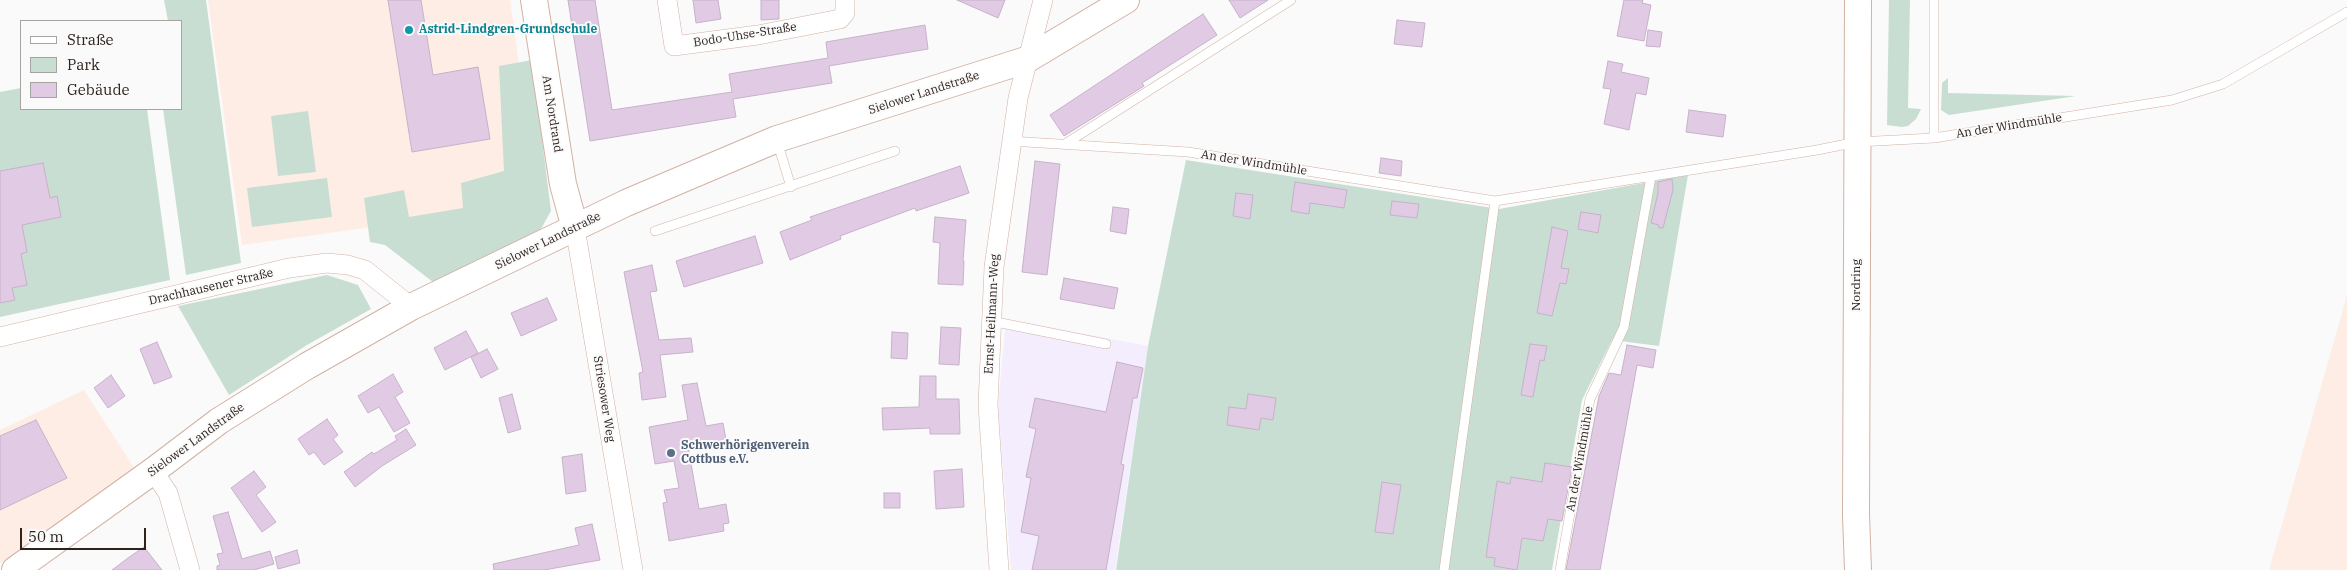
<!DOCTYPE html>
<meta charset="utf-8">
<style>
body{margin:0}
#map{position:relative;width:2347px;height:570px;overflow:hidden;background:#fafafa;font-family:"IBM Plex Serif",serif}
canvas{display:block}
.legend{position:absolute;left:20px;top:20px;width:162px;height:90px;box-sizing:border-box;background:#fafafa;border:1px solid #a8a4a2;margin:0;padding:6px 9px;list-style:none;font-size:15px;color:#2e221d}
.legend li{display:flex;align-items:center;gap:10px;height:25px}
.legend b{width:25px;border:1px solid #a8a4a2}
.scale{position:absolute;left:20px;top:528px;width:126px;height:22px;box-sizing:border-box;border:2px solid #2e221d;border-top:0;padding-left:6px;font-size:15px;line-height:18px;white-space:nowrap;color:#2e221d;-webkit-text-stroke:4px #fafafa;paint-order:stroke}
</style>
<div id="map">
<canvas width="2347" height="570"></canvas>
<ul class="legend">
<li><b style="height:6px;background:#fff"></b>Straße</li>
<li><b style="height:14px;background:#c9ded3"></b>Park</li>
<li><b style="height:14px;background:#e1cae4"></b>Gebäude</li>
</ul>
<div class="scale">50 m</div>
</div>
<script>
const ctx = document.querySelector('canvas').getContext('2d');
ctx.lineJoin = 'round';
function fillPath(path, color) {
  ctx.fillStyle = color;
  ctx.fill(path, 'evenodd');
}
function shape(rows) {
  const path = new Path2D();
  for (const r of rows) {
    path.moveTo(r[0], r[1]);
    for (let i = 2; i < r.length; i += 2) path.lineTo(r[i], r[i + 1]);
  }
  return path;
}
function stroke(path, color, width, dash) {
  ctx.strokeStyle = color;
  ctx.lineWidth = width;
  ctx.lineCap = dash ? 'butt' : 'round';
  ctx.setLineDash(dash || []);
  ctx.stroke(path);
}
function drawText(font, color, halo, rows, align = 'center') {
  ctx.font = font + ' "IBM Plex Serif",serif';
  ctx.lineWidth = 4;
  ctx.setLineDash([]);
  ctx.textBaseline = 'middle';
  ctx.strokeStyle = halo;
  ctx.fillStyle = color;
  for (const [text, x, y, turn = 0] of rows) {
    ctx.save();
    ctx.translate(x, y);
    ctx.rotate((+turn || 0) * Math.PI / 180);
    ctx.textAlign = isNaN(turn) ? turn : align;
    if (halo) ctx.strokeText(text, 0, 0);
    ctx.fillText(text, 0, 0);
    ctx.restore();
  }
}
fillPath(shape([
 [208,0,510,0,535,177,517,207,242,245],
 [2347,295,2347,570,2269,570],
 [84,390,135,469,0,564,0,430]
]), '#feede5');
fillPath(shape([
 [1006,319,1148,346,1115,570,1011,570,998,406]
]), '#f4edfe');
fillPath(shape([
 [164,0,206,0,241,263,186,275,163,109,181,109,181,21,168,21],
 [1889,0,1910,0,1908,108,1921,109,1916,119,1908,126,1902,127,1887,125],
 [532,60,551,211,538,234,433,282,385,245,370,242,364,198,404,190,409,217,463,208,461,183,504,171,499,66],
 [1948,78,1948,93,2076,96,1949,115,1941,110,1942,83],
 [21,88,21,109,147,109,170,280,0,317,0,92],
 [308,111,316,172,278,176,271,116],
 [1186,160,1499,209,1688,175,1659,346,1612,340,1582,400,1552,570,1116,570,1148,346],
 [327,178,332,217,252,227,247,188],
 [327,275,358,285,371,309,307,345,229,395,178,306]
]), '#c9ded3');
const building = shape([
 [388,0,421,0,433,75,478,67,490,139,412,152,388,0],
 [568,0,595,0,612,110,732,92,729,74,828,58,826,42,925,25,928,49,829,66,832,83,733,99,736,117,590,141,568,0],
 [693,0,718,0,721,19,696,23,693,0],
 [761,0,779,0,779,19,761,20,761,0],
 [957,0,1005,0,998,18,957,0],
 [1229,0,1268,0,1240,18,1229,0],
 [1624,0,1643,0,1642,3,1651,5,1644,41,1617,36,1624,0],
 [1203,14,1217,35,1142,83,1144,86,1064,136,1050,115,1203,14],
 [1397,20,1425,23,1422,47,1394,44,1397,20],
 [1648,30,1662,32,1660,47,1646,46,1648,30],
 [1608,61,1623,64,1621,72,1649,78,1646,95,1636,93,1629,130,1604,124,1611,89,1603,88,1608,61],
 [1689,110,1726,115,1723,137,1686,132,1689,110],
 [1381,158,1402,161,1401,176,1379,173,1381,158],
 [1035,161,1060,164,1047,275,1022,272,1035,161],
 [43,163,50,198,57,196,61,217,22,225,27,252,21,254,27,285,12,288,15,300,0,303,0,171,43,163],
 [960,166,969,193,916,211,915,208,840,236,841,239,790,260,780,232,812,220,810,217,960,166],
 [1672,179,1673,190,1663,228,1659,228,1659,225,1651,223,1658,193,1658,182,1672,179],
 [1295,182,1347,190,1344,208,1310,203,1309,214,1291,211,1295,182],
 [1236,193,1253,195,1250,219,1233,216,1236,193],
 [1392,201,1419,204,1417,218,1390,215,1392,201],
 [1113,207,1129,209,1126,234,1110,231,1113,207],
 [1581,212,1601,215,1598,233,1578,229,1581,212],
 [935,217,966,220,963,261,964,261,963,285,938,284,940,243,933,242,935,217],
 [1552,227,1568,231,1561,268,1569,269,1566,284,1560,283,1552,316,1537,313,1552,227],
 [755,236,763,263,684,287,676,261,755,236],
 [652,265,657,291,650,292,659,340,691,338,693,352,660,355,666,397,642,400,639,373,643,372,624,272,652,265],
 [1064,278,1118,288,1114,309,1060,299,1064,278],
 [547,298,557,320,521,336,511,313,547,298],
 [941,327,961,328,959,365,939,364,941,327],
 [466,331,478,353,445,370,434,348,466,331],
 [892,332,908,333,907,359,891,358,892,332],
 [157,342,172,377,154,384,140,349,157,342],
 [1530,344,1547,346,1544,361,1540,360,1533,397,1521,395,1530,344],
 [1627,345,1656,350,1653,368,1637,365,1600,570,1566,570,1599,396,1609,373,1621,375,1627,345],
 [487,349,498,369,481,378,471,357,487,349],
 [1117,362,1143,368,1137,398,1133,398,1121,464,1124,465,1106,570,1032,570,1039,536,1021,532,1031,478,1026,477,1036,429,1029,427,1035,398,1106,412,1117,362],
 [393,374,403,392,395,397,410,423,394,432,379,407,368,413,358,396,393,374],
 [111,375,125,396,108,408,94,388,111,375],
 [920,376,936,376,936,399,959,399,960,434,930,434,930,428,883,430,882,408,919,407,920,376],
 [697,383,706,426,723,423,726,440,688,446,699,509,726,504,729,523,723,524,724,531,669,541,663,503,667,502,664,490,679,488,674,461,655,464,649,427,688,420,682,385,697,383],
 [512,394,521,429,508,433,499,398,512,394],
 [1248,394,1276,398,1273,420,1261,418,1259,430,1227,425,1229,407,1246,409,1248,394],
 [327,419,338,435,333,439,343,452,324,465,314,452,309,455,298,439,327,419],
 [36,420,67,478,0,510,0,436,36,420],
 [406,429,416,445,382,466,355,487,344,472,372,452,374,454,397,440,395,436,406,429],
 [582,454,586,491,566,494,562,457,582,454],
 [1545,463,1572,467,1562,521,1548,519,1543,541,1522,538,1517,570,1494,566,1495,558,1486,557,1497,481,1510,484,1511,477,1542,482,1545,463],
 [962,469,964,507,936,509,934,471,962,469],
 [254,471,266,487,256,495,276,522,262,532,231,488,254,471],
 [1382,482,1401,485,1393,534,1375,532,1382,482],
 [884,493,900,493,900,508,884,508,884,493],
 [228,512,242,559,270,551,274,564,254,570,217,570,217,566,220,565,217,554,223,553,213,516,228,512],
 [592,524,600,560,544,570,494,570,493,564,579,545,575,528,592,524],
 [144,547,162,570,112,570,128,558,144,547],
 [297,550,300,563,278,569,275,557,297,550]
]);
fillPath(building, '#e1cae4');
stroke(building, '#c7b1ca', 1);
const lane = shape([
 [1934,138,1934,0],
 [777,141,791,187],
 [1010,141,1188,152,1495,201,1817,150,1857,142,1934,138,2172,100,2223,84,2347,12],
 [1065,144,1291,0],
 [655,231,895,151],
 [991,321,1106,344],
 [1444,570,1495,201],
 [1560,570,1590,399,1624,327,1651,177]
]);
const street = shape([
 [667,0,674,46,758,35,840,19,845,13,845,0],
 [575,228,633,570],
 [0,337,289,268,327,263,348,265,365,270,411,307],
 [153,471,168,493,190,570],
 [999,570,988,405,994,267,1018,98,1043,0]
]);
const secondary = shape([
 [534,0,563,184,575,228],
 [1858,0,1856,515,1858,570],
 [15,570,153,471,219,421,307,366,411,307,626,203,777,139,1026,60,1126,0]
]);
stroke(lane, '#d2b2a3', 10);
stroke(street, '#d2b2a3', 20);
stroke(secondary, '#d2b2a3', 28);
stroke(lane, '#fff', 9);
stroke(street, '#fff', 19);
stroke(secondary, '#fff', 26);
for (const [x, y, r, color] of [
 [409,30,5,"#0f9aa8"],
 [671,453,5,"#5c6f8a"]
]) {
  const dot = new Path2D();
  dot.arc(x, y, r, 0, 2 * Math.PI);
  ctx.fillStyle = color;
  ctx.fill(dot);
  stroke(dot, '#fafafa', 2);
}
drawText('bold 12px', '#0d838f', '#fafafa', [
 ["Astrid-Lindgren-Grundschule",419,30]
], 'left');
drawText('12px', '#2e221d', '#fafafa', [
 ["Bodo-Uhse-Straße",745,35,-9],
 ["Sielower Landstraße",924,93,-18],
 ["Am Nordrand",552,114,81],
 ["An der Windmühle",2009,126,-9],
 ["An der Windmühle",1254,163,9],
 ["Sielower Landstraße",548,241,-26],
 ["Nordring",1857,285,-90],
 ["Drachhausener Straße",211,287,-13],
 ["Ernst-Heilmann-Weg",992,314,-87],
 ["Striesower Weg",604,399,81],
 ["Sielower Landstraße",196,440,-36],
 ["An der Windmühle",1580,459,-80]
]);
drawText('bold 12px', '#4e5e75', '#fafafa', [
 ["Schwerhörigenverein",681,446],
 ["Cottbus e.V.",681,460]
], 'left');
</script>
